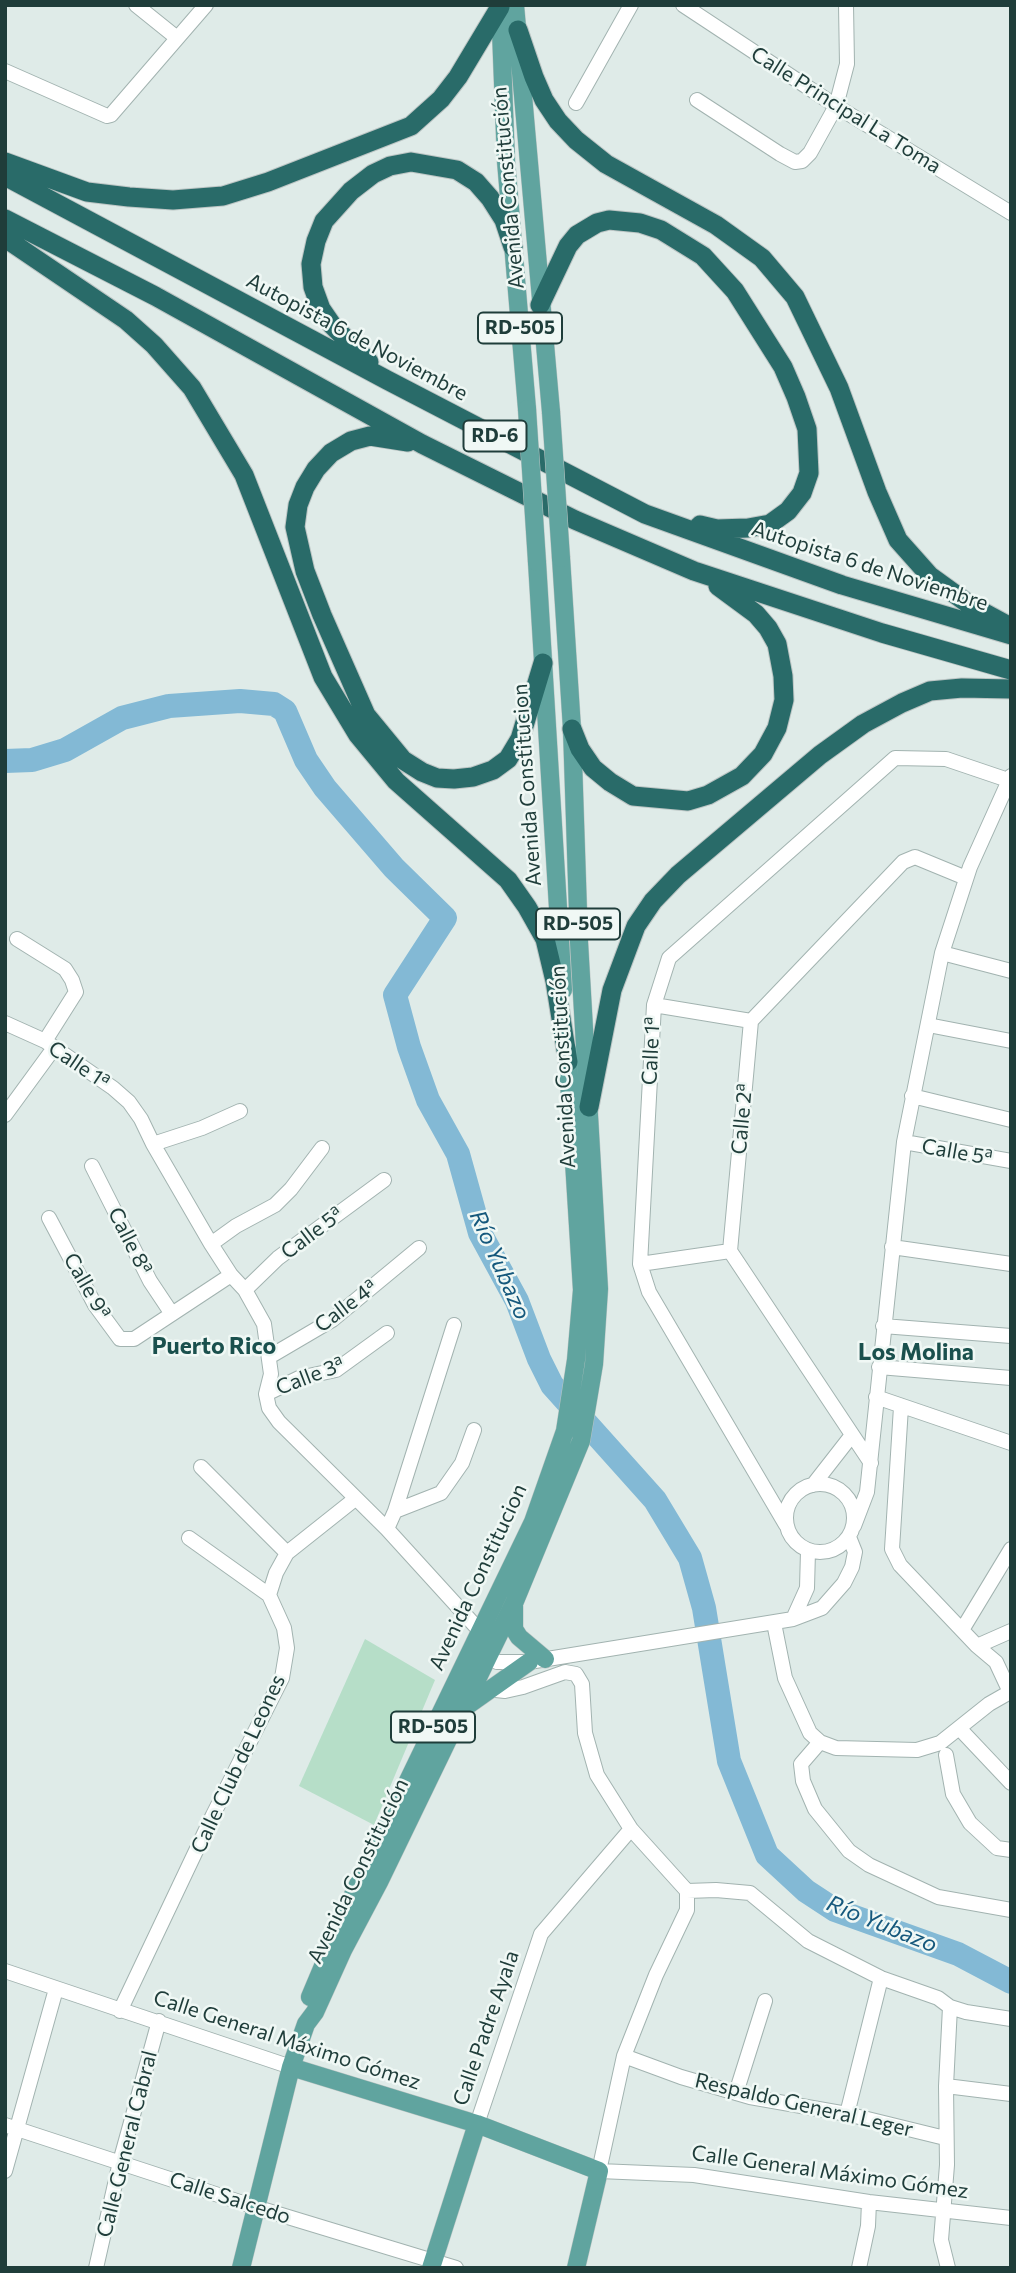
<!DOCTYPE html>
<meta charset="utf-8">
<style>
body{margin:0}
#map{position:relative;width:1016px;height:2273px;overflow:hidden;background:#dfebe8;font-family:Commissioner,sans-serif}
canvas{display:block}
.frame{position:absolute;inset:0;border:7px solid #1f3d3a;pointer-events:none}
</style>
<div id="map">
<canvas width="1016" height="2273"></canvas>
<div class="frame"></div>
</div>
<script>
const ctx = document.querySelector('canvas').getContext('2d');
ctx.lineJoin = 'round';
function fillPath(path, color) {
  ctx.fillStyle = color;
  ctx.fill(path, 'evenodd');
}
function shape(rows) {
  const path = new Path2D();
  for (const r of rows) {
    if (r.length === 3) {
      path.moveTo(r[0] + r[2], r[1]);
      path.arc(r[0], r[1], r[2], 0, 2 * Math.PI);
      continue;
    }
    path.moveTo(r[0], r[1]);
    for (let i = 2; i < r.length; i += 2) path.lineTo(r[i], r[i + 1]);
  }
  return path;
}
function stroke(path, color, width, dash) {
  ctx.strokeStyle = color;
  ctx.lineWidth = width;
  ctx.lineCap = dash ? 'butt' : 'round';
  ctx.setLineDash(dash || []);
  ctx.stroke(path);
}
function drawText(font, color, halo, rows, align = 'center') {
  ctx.font = font + ' Commissioner,sans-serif';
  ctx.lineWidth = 5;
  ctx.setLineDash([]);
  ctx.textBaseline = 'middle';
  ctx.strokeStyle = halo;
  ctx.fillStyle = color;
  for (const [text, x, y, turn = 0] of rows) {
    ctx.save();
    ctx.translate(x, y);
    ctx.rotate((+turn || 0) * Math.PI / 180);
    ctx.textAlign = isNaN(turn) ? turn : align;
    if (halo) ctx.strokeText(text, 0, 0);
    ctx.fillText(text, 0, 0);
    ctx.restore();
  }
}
fillPath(shape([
 [365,1639,435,1680,374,1825,299,1786]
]), '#b6dec8');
stroke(shape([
 [5,761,32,760,65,750,122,718,169,706,240,701,274,704,285,711,306,760,325,788,394,868,445,918,395,995,409,1047,428,1100,458,1154,480,1233,517,1301,539,1359,552,1385,655,1500,690,1558,704,1608,729,1761,767,1855,806,1891,835,1910,958,1954,1011,1982]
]), '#83b9d5', 24);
const minor = shape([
 [136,5,177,38],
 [683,5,836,106,1011,213],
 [5,71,107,116,111,115,206,5],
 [697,100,780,154,795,162,802,161,810,153,836,106,847,64,846,5],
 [576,103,631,5],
 [17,939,65,969,72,980,76,992,45,1041],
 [942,953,1011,971],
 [654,1005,751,1021],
 [5,1023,45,1041,113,1088,129,1102,141,1119,153,1144,211,1244,231,1275,245,1290,264,1324,271,1374,266,1394,269,1408,279,1422,387,1529,479,1630],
 [928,1025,1011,1041],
 [912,1096,1011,1120],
 [5,1115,54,1048],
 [904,1142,1011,1161],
 [153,1144,202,1128,240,1111],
 [92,1166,150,1281,172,1314],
 [49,1218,95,1305,120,1339,134,1339,231,1275],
 [211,1244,236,1226,275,1205,291,1189,322,1148],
 [892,1247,1011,1264],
 [640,1264,730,1251],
 [245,1290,278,1258,384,1180],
 [883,1326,1011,1336],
 [269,1357,332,1320,419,1248],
 [879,1367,1011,1378],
 [266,1394,299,1378,336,1370,387,1333],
 [876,1397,1011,1443],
 [901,1407,892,1549,900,1565,977,1646,1011,1631],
 [871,1463,730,1251,751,1021,903,862,915,857,966,878],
 [201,1467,287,1553],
 [820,1518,34],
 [813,1485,852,1435],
 [395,1511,441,1493,462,1463,474,1430],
 [786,1525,649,1292,640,1264,654,1005,669,958,895,758,946,759,1008,780],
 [854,1526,867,1492,904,1142,942,953,970,867,1011,776],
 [387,1529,395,1511,454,1325],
 [189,1538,269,1595],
 [793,1619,807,1588,808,1551],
 [774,1623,785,1678,810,1733,820,1742,836,1748,917,1750,940,1743,989,1704,1010,1692,996,1662,977,1646],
 [962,1630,1011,1549],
 [479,1654,497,1662,529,1662,793,1619,822,1608,844,1583,852,1567,855,1552,849,1537],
 [487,1689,505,1691,523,1687,565,1672,576,1674,582,1684,585,1733,597,1775,631,1829,687,1891,687,1910,656,1975,624,2056,599,2171,694,2175,869,2202,1011,2218],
 [959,1728,1011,1783],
 [820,1742,801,1764,803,1781,815,1809,849,1851,869,1865,938,1897,1011,1910],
 [946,1755,953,1794,970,1823,997,1848,1011,1850],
 [687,1891,716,1890,750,1893,808,1941,881,1978,938,1998,950,2007,966,2012,1011,2019],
 [5,1971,291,2067],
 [120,2011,213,1815,282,1678,287,1648,284,1628,269,1595,276,1573,287,1553,355,1499],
 [624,2056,681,2077,750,2097,847,2114,945,2138],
 [946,2086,1011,2094],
 [736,2093,765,2001],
 [847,2114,881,1978],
 [477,2124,541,1934,631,1829],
 [5,2125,255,2207,456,2268],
 [5,2171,56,1989],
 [96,2268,120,2162,159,2021],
 [859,2268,868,2226,869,2202],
 [948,2268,941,2240,947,2165,946,2086,950,2007]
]);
const major = shape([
 [500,5,506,161,527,409],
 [515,5,551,412],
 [537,562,563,990],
 [514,1606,514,1629,519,1637,545,1659],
 [464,1708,529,1662],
 [310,1997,353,1895,533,1522,565,1431,576,1360,582,1290,567,1049],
 [291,2067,477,2124,599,2171,576,2268],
 [241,2268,291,2067,306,2024,315,2012,343,1950,379,1882,515,1601,581,1441,594,1364,599,1289,579,942,572,729,561,558],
 [431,2268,477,2124]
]);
const highway = shape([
 [518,30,534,77,544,100,558,121,576,140,606,164,716,225,762,258,795,297,839,388,877,492,898,540,930,576,970,605,1007,625],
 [5,162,87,192,129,197,173,200,223,196,268,182,411,126,441,99,458,77,500,7],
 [5,176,387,380,645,514,842,585,1011,635],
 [5,219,155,296,422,444,575,520,694,571,882,633,1011,670],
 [5,238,126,320,154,345,192,388,244,475,323,677,358,735,396,781,508,880,527,907,545,939,555,981,568,1062],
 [540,305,568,246,577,235,597,223,609,220,640,223,661,230,703,256,735,291,783,367,796,397,807,429,809,473,802,493,788,511,770,524,748,528,717,529,700,525],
 [369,362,332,325,321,309,313,287,311,264,316,241,324,221,351,191,373,174,390,166,411,162,457,170,476,182,490,198,504,220,513,247],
 [408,442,370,436,351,441,331,453,316,469,305,487,298,505,295,527,305,571,322,615,366,715,403,760,422,772,437,778,454,779,473,777,493,770,508,759,520,739,543,663],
 [572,729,580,749,593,768,610,782,633,796,688,801,708,795,742,776,763,754,777,728,784,700,783,676,777,644,768,628,756,614,718,586],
 [589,1107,612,990,636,926,653,901,678,875,820,755,863,724,902,703,930,691,962,688,1011,689]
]);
stroke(minor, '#a2b3b0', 16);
stroke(major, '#bcc5c4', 19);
stroke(highway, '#bcc5c4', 21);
stroke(minor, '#fff', 14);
stroke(major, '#60a49f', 18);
stroke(highway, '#296b69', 19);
const majorBridge = shape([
 [527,409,537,562],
 [551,412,561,558]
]);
stroke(majorBridge, '#bcc5c4', 19, []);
stroke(majorBridge, '#60a49f', 18);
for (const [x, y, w] of [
 [520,328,84],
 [495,436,63],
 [578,924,84],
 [433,1727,84]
]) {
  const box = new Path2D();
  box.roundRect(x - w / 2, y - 15.5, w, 31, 5);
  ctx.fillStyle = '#f0f8f5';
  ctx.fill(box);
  stroke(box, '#1f3d3a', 2);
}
drawText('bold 19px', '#1f3d3a', null, [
 ["RD-505",520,328],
 ["RD-6",495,436],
 ["RD-505",578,924],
 ["RD-505",433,1727]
]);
drawText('21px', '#1f3d3a', '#f0f8f5', [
 ["Calle Principal La Toma",846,110,32],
 ["Avenida Constitución",508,188,-95],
 ["Autopista 6 de Noviembre",357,337,28],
 ["Autopista 6 de Noviembre",870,566,18],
 ["Avenida Constitucion",527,785,-94],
 ["Calle 1ª",651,1051,-87],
 ["Calle 1ª",79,1065,34],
 ["Avenida Constitución",563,1067,-93],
 ["Calle 2ª",742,1119,-85],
 ["Calle 5ª",957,1152,10],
 ["Calle 5ª",312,1233,-37],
 ["Calle 8ª",130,1241,63],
 ["Calle 9ª",87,1286,60],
 ["Calle 4ª",346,1306,-37],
 ["Calle 3ª",310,1376,-21],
 ["Avenida Constitucion",478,1577,-65],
 ["Calle Club de Leones",238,1764,-65],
 ["Avenida Constitución",358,1871,-64],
 ["Calle Padre Ayala",486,2028,-71],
 ["Calle General Máximo Gómez",287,2040,18],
 ["Respaldo General Leger",804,2105,13],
 ["Calle General Cabral",127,2144,-76],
 ["Calle General Máximo Gómez",830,2172,8],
 ["Calle Salcedo",230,2198,18]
]);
drawText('italic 23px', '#15587c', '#f0f8f5', [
 ["Río Yubazo",500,1265,66],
 ["Río Yubazo",882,1924,22]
]);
drawText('bold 23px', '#1a504d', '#f0f8f5', [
 ["Puerto Rico",214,1346],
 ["Los Molina",916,1352]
]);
</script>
